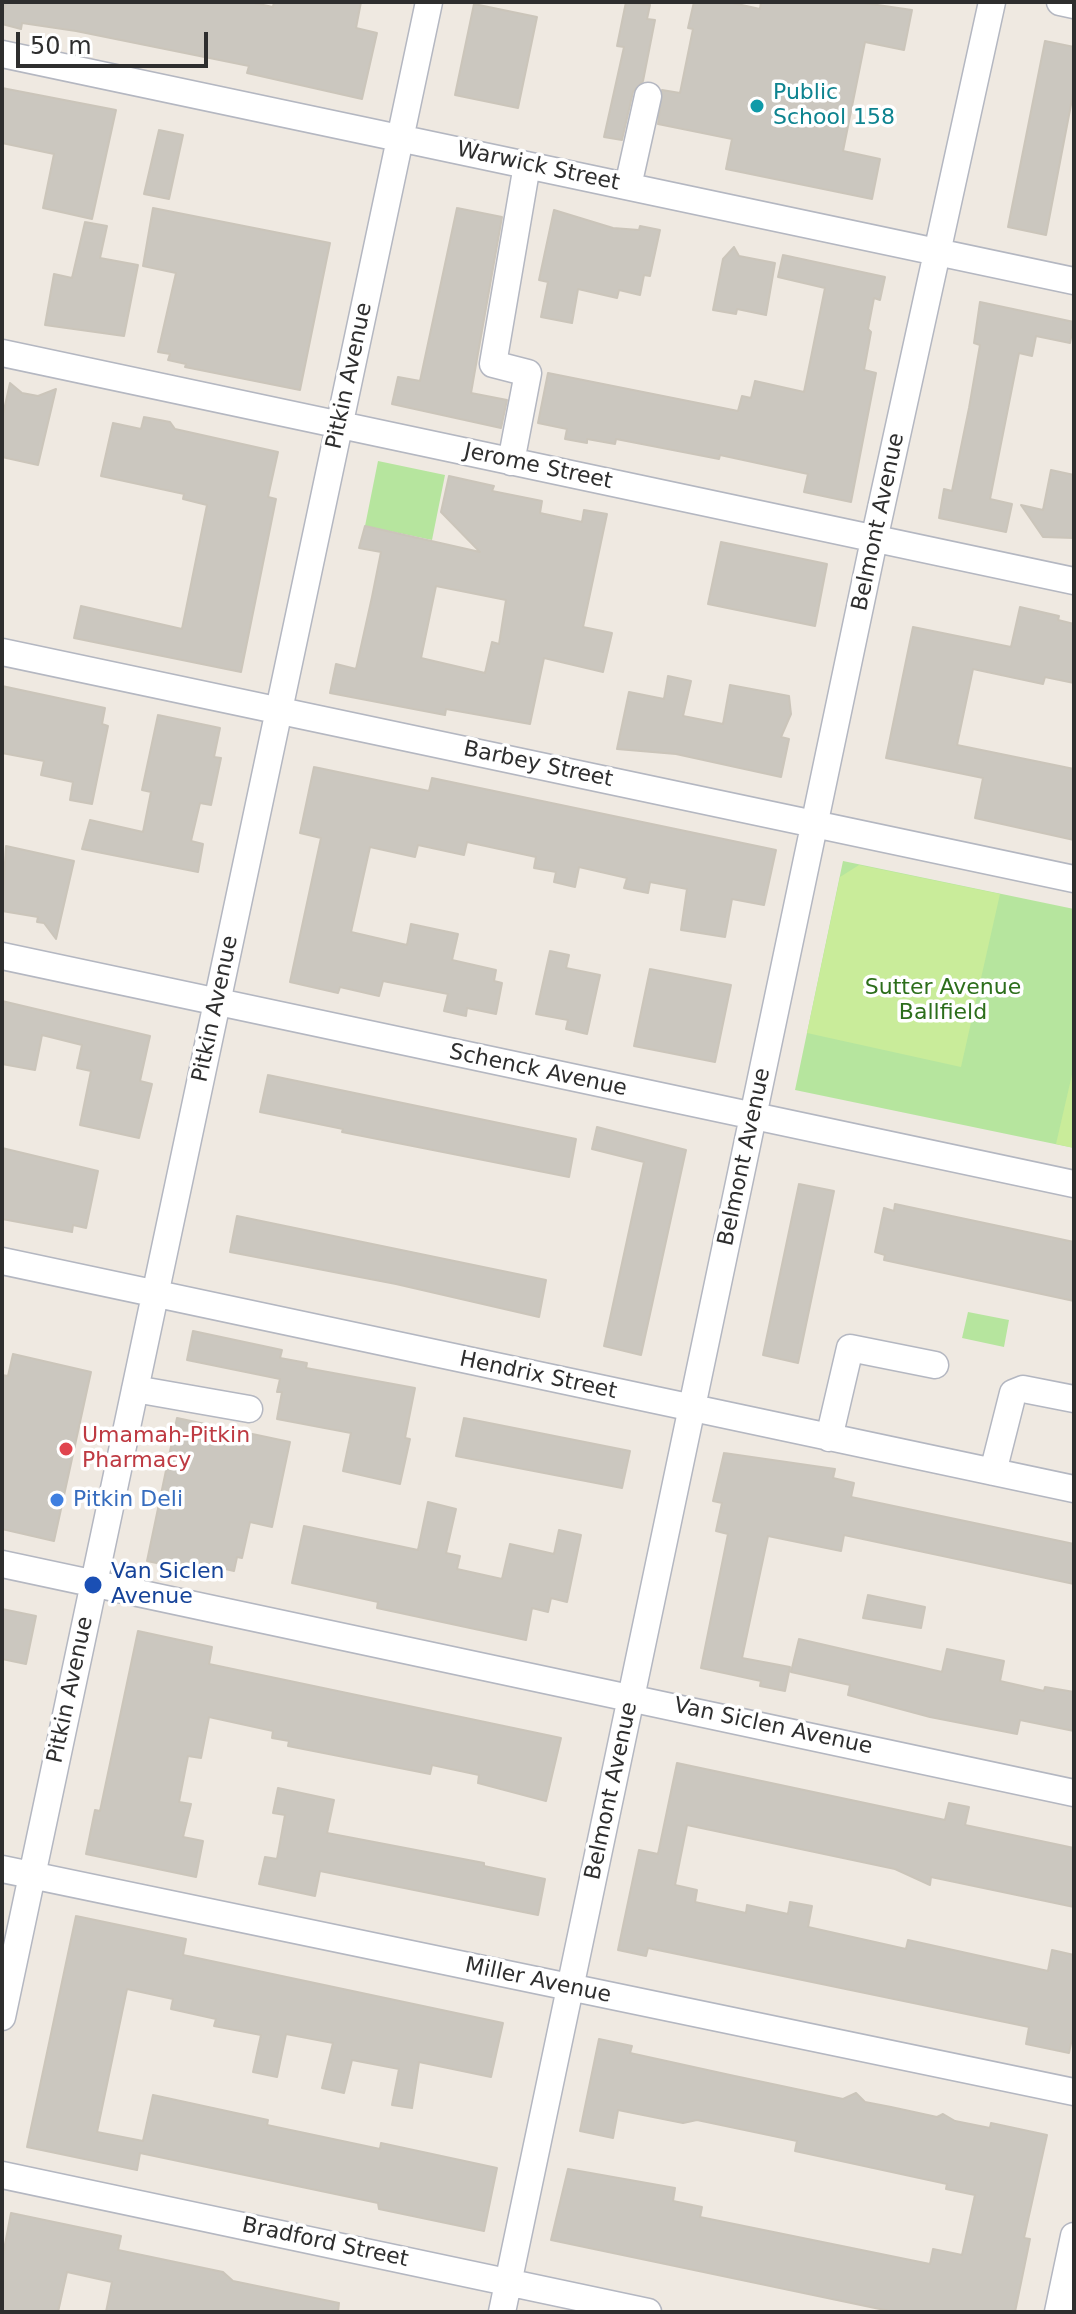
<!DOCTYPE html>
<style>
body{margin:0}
#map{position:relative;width:1076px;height:2314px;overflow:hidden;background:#efe9e1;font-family:"DejaVu Sans",sans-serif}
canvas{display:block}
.frame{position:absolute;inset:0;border:4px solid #2e2e2e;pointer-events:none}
.scale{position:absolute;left:16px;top:32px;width:192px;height:36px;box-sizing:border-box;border:4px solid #2e2e2e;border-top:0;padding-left:10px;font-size:24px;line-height:28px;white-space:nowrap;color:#2e2e2e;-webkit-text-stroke:6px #fff;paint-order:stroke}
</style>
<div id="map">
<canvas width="1076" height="2314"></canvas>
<div class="frame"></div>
<div class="scale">50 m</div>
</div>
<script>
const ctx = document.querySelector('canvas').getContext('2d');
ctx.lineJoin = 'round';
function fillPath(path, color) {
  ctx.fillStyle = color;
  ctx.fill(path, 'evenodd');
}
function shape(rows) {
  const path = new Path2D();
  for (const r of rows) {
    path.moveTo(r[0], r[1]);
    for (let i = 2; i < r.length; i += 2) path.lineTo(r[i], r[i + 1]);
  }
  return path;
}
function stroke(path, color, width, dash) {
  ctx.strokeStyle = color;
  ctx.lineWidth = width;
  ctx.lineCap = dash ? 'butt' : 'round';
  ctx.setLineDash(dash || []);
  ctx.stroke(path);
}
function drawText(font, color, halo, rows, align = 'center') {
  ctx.font = font + ' "DejaVu Sans",sans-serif';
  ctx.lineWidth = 7;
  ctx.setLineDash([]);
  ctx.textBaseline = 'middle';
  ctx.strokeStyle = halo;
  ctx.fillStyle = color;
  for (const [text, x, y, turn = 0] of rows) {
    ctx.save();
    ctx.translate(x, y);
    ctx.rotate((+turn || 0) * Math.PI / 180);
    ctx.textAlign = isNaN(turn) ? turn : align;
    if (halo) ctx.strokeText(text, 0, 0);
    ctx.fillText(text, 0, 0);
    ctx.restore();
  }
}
fillPath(shape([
 [378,461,445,475,432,540,365,526],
 [843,861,1074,909,1074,1148,795,1090],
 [968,1312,1009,1320,1004,1347,962,1338]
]), '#b6e59e');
fillPath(shape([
 [859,865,1000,894,961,1067,807,1033,840,877],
 [1074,1066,1074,1148,1056,1144]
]), '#c9ec9a');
const building = shape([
 [5,2,249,2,273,7,274,2,361,2,356,28,377,33,362,99,247,73,249,66,76,31,22,23,21,29,2,24,5,2],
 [626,2,650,5,647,19,655,20,643,81,633,92,622,140,604,137,624,47,617,46,626,2],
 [694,2,728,2,760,9,761,2,857,2,912,10,904,50,865,42,843,151,880,159,872,199,726,169,732,139,658,124,662,90,680,93,693,29,688,28,694,2],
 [474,4,537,17,518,108,455,95,474,4],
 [1045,41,1074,47,1074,89,1046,235,1008,227,1045,41],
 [2,88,116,110,92,219,43,208,54,154,2,143,2,88],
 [159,130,183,135,169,199,144,194,159,130],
 [153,208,330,243,300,390,185,367,186,364,168,360,170,354,158,352,176,273,143,266,153,208],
 [457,208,502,217,471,393,507,400,501,428,392,404,398,377,420,381,457,208],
 [554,210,613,228,639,230,640,226,660,230,650,276,644,275,640,295,619,290,617,298,578,289,572,323,541,317,548,282,539,280,554,210],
 [85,222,107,226,100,258,138,265,124,336,45,325,54,274,72,278,85,222],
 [734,247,739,256,775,263,766,315,737,309,736,314,713,310,723,259,734,247],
 [783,255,885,277,880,300,874,298,868,329,871,332,864,370,876,373,851,502,804,492,808,474,720,455,719,459,616,439,615,444,587,439,587,443,565,439,567,429,538,423,548,373,738,411,742,396,751,398,755,381,804,392,825,288,778,277,783,255],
 [980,302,1074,322,1070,343,1036,336,1032,356,1019,353,990,499,1012,504,1006,532,939,518,944,489,952,491,969,408,980,345,974,343,980,302],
 [10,383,22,393,38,396,56,389,38,465,2,457,2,419,10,383],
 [144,417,170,422,175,429,278,452,268,497,276,499,241,672,74,638,81,606,182,629,207,505,183,499,184,494,101,476,113,423,141,429,144,417],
 [1051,470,1074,475,1074,538,1043,537,1021,505,1043,510,1051,470],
 [449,476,494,486,492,491,542,501,540,513,582,522,584,510,607,514,583,627,612,633,603,672,544,658,530,724,446,709,445,715,330,693,336,664,356,669,372,597,381,552,359,548,365,526,480,552,441,512,449,476],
 [436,586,506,600,499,644,492,642,485,673,421,658,436,586],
 [721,542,827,564,815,626,708,604,721,542],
 [1020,607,1059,616,1058,620,1074,624,1074,683,1045,677,1043,684,973,669,957,745,1074,769,1074,840,975,818,983,778,886,758,913,627,1011,647,1020,607],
 [668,676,691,681,683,716,723,724,730,685,789,696,791,714,781,737,789,739,781,777,676,754,617,749,629,692,664,699,668,676],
 [2,686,105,708,102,724,108,726,92,804,70,800,73,782,41,775,44,761,2,753,2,686],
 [158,715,220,728,214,757,221,758,211,805,200,803,191,841,203,844,198,872,82,849,90,820,143,832,151,792,142,790,158,715],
 [314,767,429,791,432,778,776,850,764,905,732,899,725,937,681,930,687,889,650,882,648,893,628,889,624,888,627,878,579,867,575,887,554,882,556,872,534,868,536,857,467,842,464,855,418,845,415,857,370,847,351,932,407,945,411,924,458,934,452,960,496,970,494,981,502,983,496,1014,467,1008,466,1016,444,1011,448,994,383,981,379,996,340,987,338,993,290,982,321,838,300,833,314,767],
 [6,846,74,861,56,939,44,923,37,922,38,917,2,911,6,846],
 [550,951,569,955,566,968,600,975,587,1034,566,1029,568,1020,536,1014,550,951],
 [650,969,731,985,715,1062,634,1046,650,969],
 [2,1001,150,1036,140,1081,152,1084,139,1138,80,1125,91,1071,77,1068,82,1045,42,1035,35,1070,2,1064,2,1001],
 [268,1075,576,1139,569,1177,342,1132,343,1129,260,1112,268,1075],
 [597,1127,686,1150,641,1355,604,1346,644,1162,592,1149,597,1127],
 [2,1148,98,1171,86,1228,73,1225,72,1232,2,1219,2,1148],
 [799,1184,834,1191,798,1363,763,1355,799,1184],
 [895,1204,1074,1242,1074,1301,884,1260,885,1255,875,1252,884,1208,894,1211,895,1204],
 [237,1216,546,1280,539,1317,396,1284,230,1252,237,1216],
 [193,1331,282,1350,280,1358,307,1363,306,1368,415,1388,405,1438,410,1439,400,1484,343,1471,351,1433,277,1419,282,1392,277,1392,280,1379,187,1360,193,1331],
 [13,1354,91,1372,54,1541,2,1529,2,1375,8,1376,13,1354],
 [177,1418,290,1442,272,1527,250,1522,242,1558,237,1557,234,1571,217,1567,215,1575,147,1561,177,1418],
 [464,1418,630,1451,622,1488,456,1456,464,1418],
 [724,1453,835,1469,833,1478,854,1483,851,1497,1074,1544,1074,1584,844,1535,841,1551,768,1536,742,1658,790,1667,785,1691,760,1686,761,1681,701,1668,728,1534,716,1531,722,1503,713,1501,724,1453],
 [428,1502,456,1509,446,1553,460,1556,457,1569,502,1579,510,1544,554,1554,559,1530,581,1535,567,1602,551,1598,548,1612,532,1608,526,1640,377,1608,378,1602,292,1583,304,1526,418,1550,428,1502],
 [868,1595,925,1607,921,1628,863,1618,868,1595],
 [2,1609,36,1616,26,1664,2,1659,2,1609],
 [138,1631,212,1647,209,1664,561,1738,546,1801,478,1783,479,1775,432,1765,430,1774,288,1746,289,1741,272,1738,273,1731,209,1717,201,1758,188,1756,179,1802,191,1804,183,1837,203,1841,196,1877,86,1854,95,1810,100,1811,138,1631],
 [799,1639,942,1672,947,1649,1004,1661,1000,1681,1044,1691,1045,1687,1074,1692,1074,1731,1020,1720,1017,1734,930,1717,848,1695,850,1685,791,1672,799,1639],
 [677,1763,945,1820,949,1803,969,1807,965,1825,1074,1848,1074,1907,931,1877,930,1885,895,1869,687,1825,675,1885,697,1890,695,1902,746,1913,747,1905,788,1914,790,1902,812,1906,808,1927,906,1949,908,1940,1048,1971,1052,1950,1074,1955,1074,2029,1069,2053,1026,2044,1029,2027,648,1948,646,1956,618,1950,639,1850,658,1854,677,1763],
 [278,1788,334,1800,327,1833,484,1863,484,1866,545,1879,538,1915,320,1871,315,1896,259,1884,265,1857,277,1859,285,1815,273,1813,278,1788],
 [76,1916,186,1939,183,1955,503,2023,491,2077,419,2062,412,2108,392,2105,399,2069,352,2060,344,2093,322,2088,333,2043,286,2034,277,2077,253,2072,261,2035,214,2026,216,2019,171,2009,173,1999,127,1989,97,2132,143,2141,153,2095,268,2120,267,2125,380,2149,381,2143,497,2168,484,2231,379,2209,378,2203,140,2153,137,2170,27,2147,76,1916],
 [599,2039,632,2046,630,2053,730,2075,843,2099,856,2093,865,2102,891,2107,937,2117,943,2114,955,2121,990,2128,991,2123,1047,2135,1024,2238,1030,2239,1015,2312,894,2312,551,2240,568,2169,675,2188,673,2201,702,2207,700,2217,930,2264,933,2249,962,2255,975,2195,946,2189,947,2184,795,2151,797,2141,697,2120,683,2123,618,2110,613,2138,580,2131,599,2039],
 [11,2213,121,2236,118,2250,223,2272,233,2281,339,2303,338,2312,106,2312,112,2282,67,2272,58,2312,2,2312,2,2260,11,2213]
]);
fillPath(building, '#cbc7bf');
stroke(building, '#cbc5ba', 2);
const minor = shape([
 [1060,2,1074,5],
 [2,54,1074,281],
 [628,186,648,96],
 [2,353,1074,581],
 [511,462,528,373,493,364,527,165],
 [2,652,1074,879],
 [2,956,1074,1184],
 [2,1261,1074,1489],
 [135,1389,249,1409],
 [829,1438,850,1348,935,1365],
 [993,1472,1013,1393,1023,1389,1074,1399],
 [2,1564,1074,1793],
 [2,1869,1074,2092],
 [2,2017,429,2],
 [2,2175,648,2312],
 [502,2312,874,540,992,2],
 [1058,2312,1074,2236]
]);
stroke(minor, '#b4b7c1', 29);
stroke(minor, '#fff', 26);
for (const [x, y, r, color] of [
 [757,106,8,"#0f9aa8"],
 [66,1449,8,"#e0444e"],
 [57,1500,8,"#3f7fe0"],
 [93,1585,10,"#1a4fb4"]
]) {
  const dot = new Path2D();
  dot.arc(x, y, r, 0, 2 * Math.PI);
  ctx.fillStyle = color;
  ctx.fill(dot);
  stroke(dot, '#fff', 3);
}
drawText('22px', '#0d838f', '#fff', [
 ["Public",773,93],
 ["School 158",773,118]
], 'left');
drawText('22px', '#2e2e2e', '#fff', [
 ["Warwick Street",538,167,12],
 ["Pitkin Avenue",350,376,-78],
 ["Jerome Street",538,467,12],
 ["Belmont Avenue",879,522,-78],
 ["Barbey Street",538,765,12],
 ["Pitkin Avenue",216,1009,-78],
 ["Schenck Avenue",538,1071,12],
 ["Belmont Avenue",745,1157,-78],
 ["Hendrix Street",538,1376,12],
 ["Pitkin Avenue",71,1690,-78],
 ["Van Siclen Avenue",773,1727,12],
 ["Belmont Avenue",612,1791,-78],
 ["Miller Avenue",538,1981,12],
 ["Bradford Street",325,2243,12]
]);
drawText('22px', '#2c6e1b', '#fff', [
 ["Sutter Avenue",943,988],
 ["Ballfield",943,1013]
]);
drawText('22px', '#be3a42', '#fff', [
 ["Umamah-Pitkin",82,1436],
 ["Pharmacy",82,1461]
], 'left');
drawText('22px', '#366cbe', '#fff', [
 ["Pitkin Deli",73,1500]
], 'left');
drawText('22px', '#164399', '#fff', [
 ["Van Siclen",111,1572],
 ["Avenue",111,1597]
], 'left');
</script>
